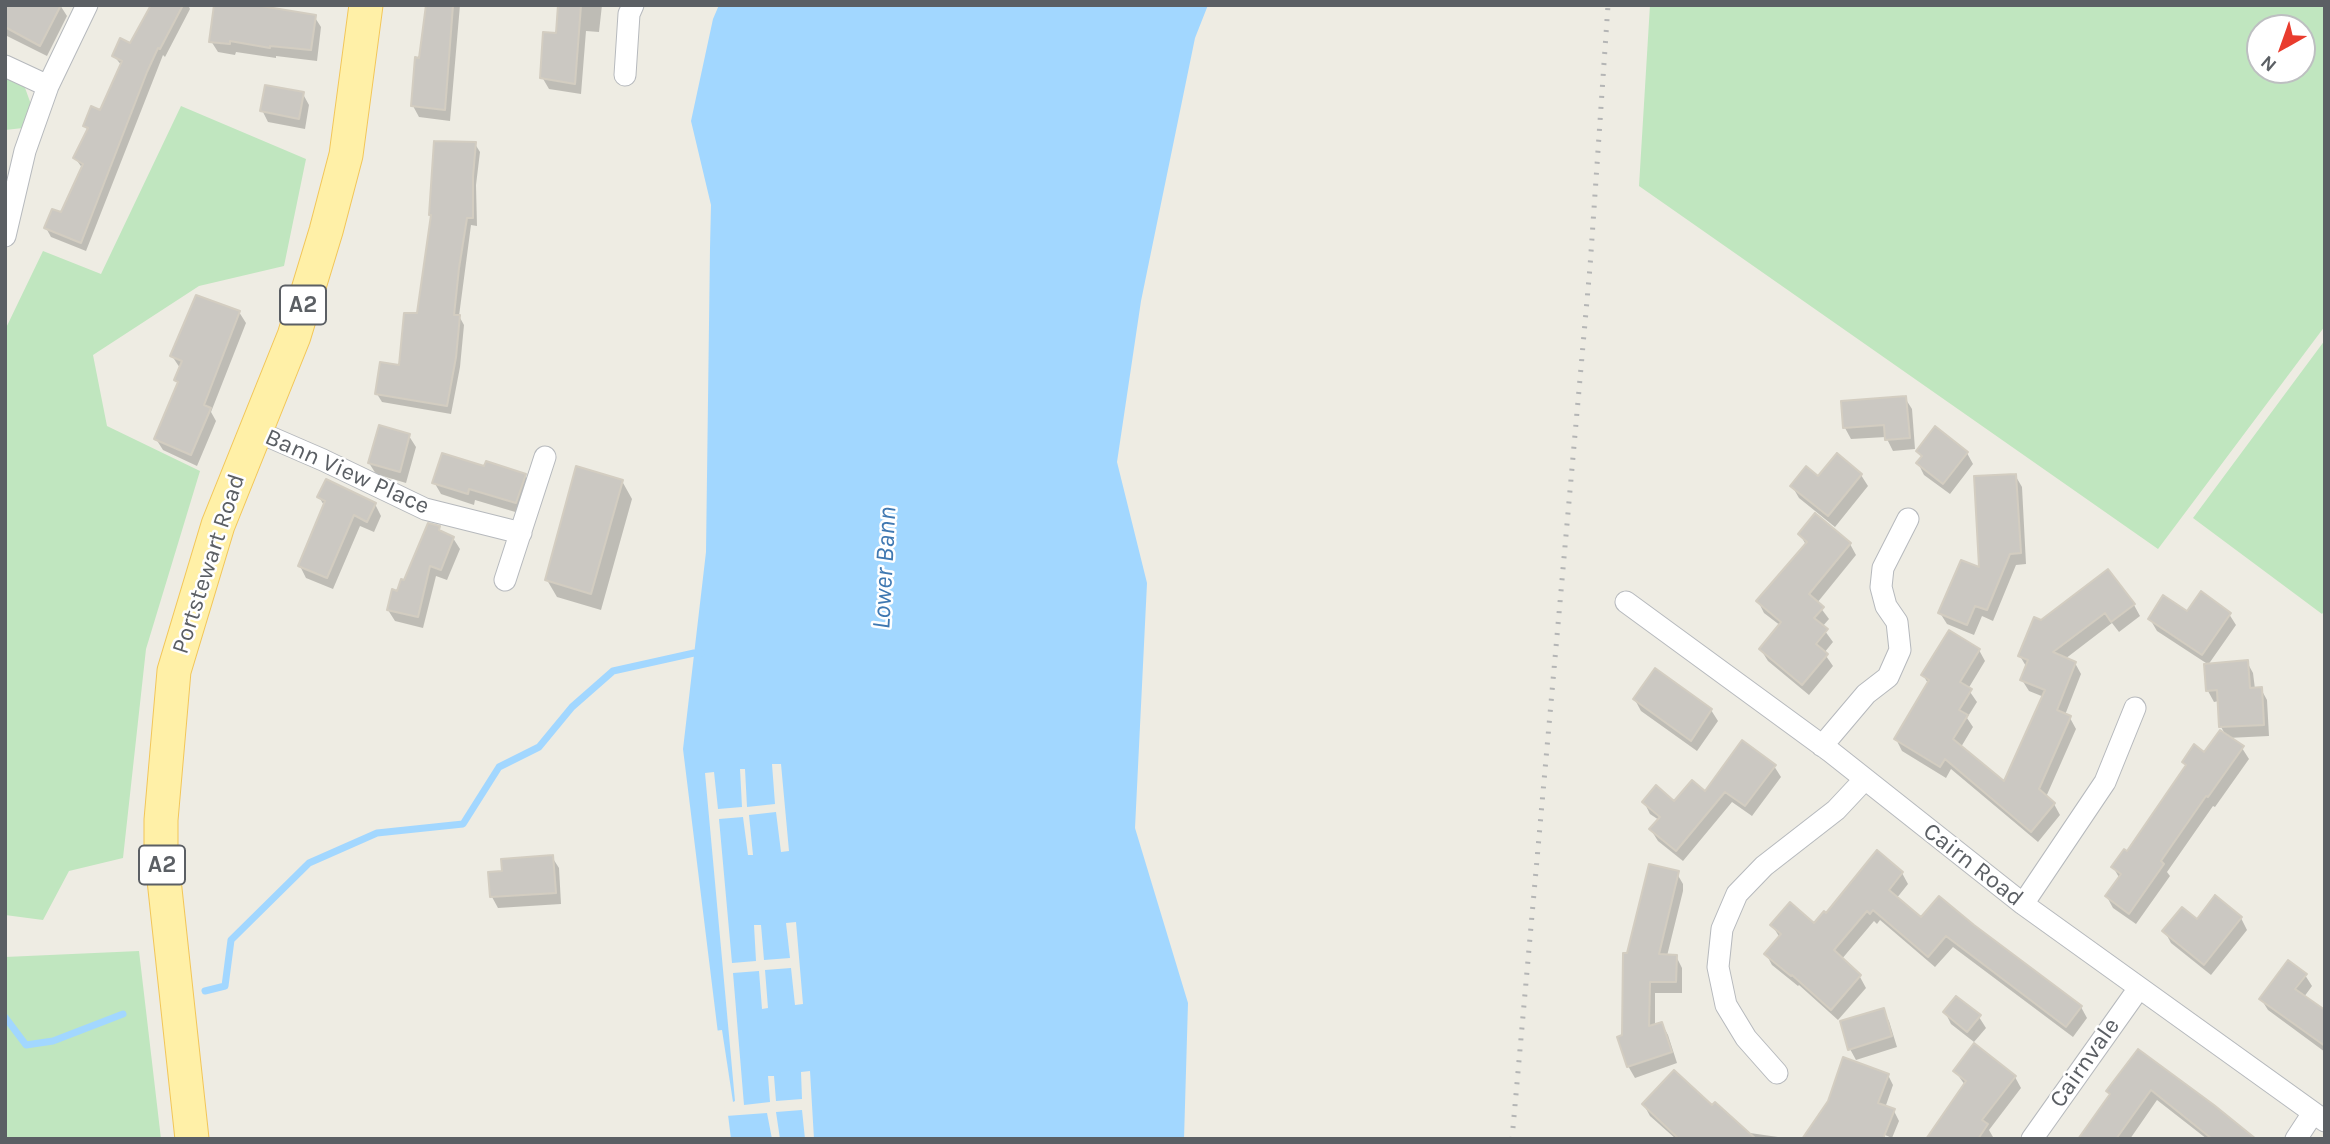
<!DOCTYPE html>
<style>
body{margin:0}
#map{position:relative;width:2330px;height:1144px;overflow:hidden;background:#eeece3;font-family:Karla,sans-serif}
canvas{display:block}
.frame{position:absolute;inset:0;border:7px solid #5b5f64;pointer-events:none}
.north{position:absolute;left:2246px;top:14px;width:70px;height:70px;box-sizing:border-box;background:#fff;border:2px solid #bdbfc1;border-radius:50%;rotate:220deg;font-size:19px;font-weight:700;line-height:28px;text-align:center;color:#5b5f64}
.north::after{content:'';display:block;margin:auto;width:24px;height:32px;background:#e93c2e;clip-path:polygon(50% 0,100% 100%,50% 72%,0 100%)}
</style>
<div id="map">
<canvas width="2330" height="1144"></canvas>
<div class="frame"></div>
<div class="north">N</div>
</div>
<script>
const ctx = document.querySelector('canvas').getContext('2d');
ctx.lineJoin = 'round';
function fillPath(path, color) {
  ctx.fillStyle = color;
  ctx.fill(path, 'evenodd');
}
function shape(rows) {
  const path = new Path2D();
  for (const r of rows) {
    path.moveTo(r[0], r[1]);
    for (let i = 2; i < r.length; i += 2) path.lineTo(r[i], r[i + 1]);
  }
  return path;
}
function stroke(path, color, width, dash) {
  ctx.strokeStyle = color;
  ctx.lineWidth = width;
  ctx.lineCap = dash ? 'butt' : 'round';
  ctx.setLineDash(dash || []);
  ctx.stroke(path);
}
function drawText(font, color, halo, rows, align = 'center') {
  ctx.font = font + ' Karla,sans-serif';
  ctx.lineWidth = 5;
  ctx.setLineDash([]);
  ctx.textBaseline = 'middle';
  ctx.strokeStyle = halo;
  ctx.fillStyle = color;
  for (const [text, x, y, turn = 0] of rows) {
    ctx.save();
    ctx.translate(x, y);
    ctx.rotate((+turn || 0) * Math.PI / 180);
    ctx.textAlign = isNaN(turn) ? turn : align;
    if (halo) ctx.strokeText(text, 0, 0);
    ctx.fillText(text, 0, 0);
    ctx.restore();
  }
}
fillPath(shape([
 [1650,5,2325,5,2325,326,2158,549,1639,186],
 [2302,28,2302,70,2260,70,2260,28],
 [5,78,24,85,33,110,23,128,5,130],
 [181,106,306,159,284,266,199,286,93,355,107,426,200,471,146,649,123,858,69,871,43,920,5,915,5,330,43,251,101,274],
 [2325,340,2325,610,2322,614,2193,518],
 [139,951,161,1139,5,1139,5,957]
]), '#c0e6bf');
fillPath(shape([
 [719,5,1208,5,1195,38,1141,301,1117,462,1147,583,1135,828,1188,1003,1184,1139,731,1139,683,749,706,552,710,248,711,205,691,121,713,19]
]), '#a2d7ff');
fillPath(shape([
 [772,764,781,764,789,851,781,852,776,812,749,815,753,855,748,855,743,817,719,819,732,963,756,961,754,925,761,925,764,960,790,958,786,923,796,922,803,1004,795,1005,791,968,765,970,768,1008,762,1009,759,971,733,973,744,1105,770,1102,768,1076,774,1076,776,1101,802,1099,801,1072,810,1071,814,1139,805,1139,802,1110,776,1112,780,1139,772,1139,767,1113,726,1116,714,1031,722,1030,733,1102,735,1101,705,773,714,772,718,809,742,807,740,769,745,769,747,807,775,804]
]), '#eeece3');
fillPath(shape([
 [5,5,60,5,67,16,47,56,5,35],
 [147,5,188,5,190,9,165,57,163,55,86,251,51,237,46,228,62,214,83,169,75,158,88,131,85,126,101,112,122,66,114,56,131,46,152,8],
 [428,5,460,5,450,121,419,117,413,106],
 [560,5,602,5,599,32,586,31,581,94,549,89,542,77,557,35],
 [314,16,321,27,317,61,276,56,276,58,236,52,235,55,218,52,211,41],
 [303,94,309,105,305,129,268,122,262,110],
 [475,144,480,152,476,185,477,226,471,225,459,316,464,325,460,367,451,414,382,402,377,394,401,367,418,315,432,218,431,215],
 [239,312,246,323,211,412,216,421,197,466,163,450,156,439,179,385,176,380,180,368,172,356],
 [1905,398,1912,409,1915,449,1893,451,1886,437,1851,439,1845,428,1843,403],
 [409,436,416,447,406,483,376,474,369,463],
 [1918,451,1967,453,1973,464,1950,494,1924,475,1918,463,1922,458],
 [485,468,525,475,531,486,522,514,475,500,474,505,441,494,434,482],
 [1861,475,1868,486,1835,527,1799,498,1792,486,1818,478],
 [2015,475,2022,487,2026,564,2016,565,1993,621,1982,616,1974,635,1947,624,1940,613,1981,570],
 [622,481,632,499,601,610,557,597,547,580],
 [319,497,375,504,381,516,374,532,360,526,333,589,306,578,300,566,325,507],
 [439,528,442,534,453,538,460,549,447,580,436,576,423,628,395,621,388,610],
 [1800,534,1850,544,1856,555,1817,603,1829,619,1822,627,1833,642,1824,653,1833,666,1809,695,1768,661,1761,650,1781,626,1764,613,1758,601,1806,545],
 [2134,605,2140,616,2119,632,2112,623,2065,659,2075,663,2081,674,2065,715,2070,718,2076,729,2046,797,2054,804,2060,815,2038,842,1951,769,1946,778,1902,751,1896,739,1929,685,1923,675,1979,650,1985,661,1968,689,1977,702,1967,718,1973,727,1961,747,2005,784,2044,697,2029,691,2022,680,2027,668,2020,656,2042,622],
 [2188,614,2229,614,2236,625,2208,665,2247,662,2253,673,2255,689,2261,689,2267,700,2269,736,2228,738,2242,748,2249,759,2215,807,2213,806,2167,872,2170,876,2136,924,2113,908,2107,897,2120,879,2113,867,2127,853,2187,767,2184,762,2205,754,2227,737,2221,727,2219,701,2214,702,2208,691,2206,663,2157,631,2150,619],
 [1635,700,1711,710,1718,721,1697,751,1641,711],
 [1774,766,1781,777,1752,816,1732,802,1683,861,1658,841,1651,830,1659,820,1650,814,1644,802,1675,803],
 [552,857,559,868,561,904,498,908,492,897],
 [1676,872,1683,884,1683,891,1667,956,1676,956,1682,968,1682,993,1655,993,1655,1026,1662,1024,1668,1035,1677,1063,1635,1078,1628,1066,1623,1036,1629,955],
 [1902,873,1908,884,1896,899,1921,920,2081,1007,2087,1018,2073,1037,1953,947,1935,967,1880,920,1877,924,1874,921,1841,960,1860,977,1866,988,1838,1020,1799,985,1798,986,1772,965,1766,954,1780,938,1772,925,1814,925,1827,916],
 [2241,918,2247,930,2211,975,2171,943,2165,932,2197,921],
 [2305,975,2312,986,2304,997,2325,1012,2325,1052,2268,1010,2261,999],
 [1883,1010,1889,1021,1897,1047,1856,1060,1850,1049],
 [1945,1012,1979,1017,1986,1028,1974,1042,1951,1024],
 [2138,1051,2253,1139,2207,1139,2157,1100,2130,1139,2080,1139,2111,1096,2108,1091],
 [1955,1071,2015,1077,2021,1088,1989,1130,1993,1137,1992,1139,1928,1139,1965,1085],
 [1888,1075,1893,1085,1885,1108,1894,1111,1899,1121,1892,1138,1885,1135,1883,1139,1812,1139],
 [1644,1105,1741,1139,1676,1139,1650,1116],
 [1750,1133,1778,1137,1779,1139,1749,1139]
]), '#0003');
stroke(shape([
 [205,991,225,986,231,940,309,863,377,833,463,824,499,767,539,747,572,707,613,671,694,653,701,653],
 [5,1017,26,1045,53,1041,123,1014]
]), '#a2d7ff', 7);
const building = shape([
 [5,5,61,5,40,46,5,27,5,5],
 [151,5,183,5,160,49,158,48,147,72,81,243,44,228,52,209,61,212,83,164,73,158,88,128,83,126,91,106,100,110,122,61,112,56,120,38,130,43,151,5],
 [214,5,255,5,316,15,311,50,270,46,270,48,230,41,230,44,209,42,214,5],
 [426,5,453,5,445,110,411,106,415,57,419,58,426,5],
 [558,5,581,5,575,84,540,78,543,32,556,33,558,5],
 [265,85,304,92,299,119,260,111,265,85],
 [434,141,476,142,473,176,473,218,467,218,459,268,454,315,460,315,456,357,447,406,375,394,380,362,399,365,404,313,417,313,431,215,429,215,434,141],
 [196,295,240,311,204,405,211,408,191,455,154,439,178,382,174,380,182,361,170,356,196,295],
 [1906,396,1910,438,1885,440,1884,425,1843,428,1841,401,1906,396],
 [379,425,410,434,400,472,368,463,379,425],
 [1935,426,1968,452,1943,484,1916,463,1922,456,1916,451,1935,426],
 [442,453,484,466,486,461,526,474,516,503,469,489,468,494,432,483,442,453],
 [1837,453,1862,474,1828,516,1790,486,1806,466,1818,476,1837,453],
 [576,466,623,480,591,594,545,580,576,466],
 [2016,474,2021,553,2010,554,1987,610,1975,606,1967,625,1938,613,1961,560,1979,567,1974,476,2016,474],
 [326,479,376,503,367,522,354,515,327,578,298,566,325,501,317,497,326,479],
 [1815,513,1851,543,1809,594,1824,607,1814,618,1828,629,1816,644,1828,654,1802,685,1759,649,1781,622,1756,601,1807,542,1798,534,1815,513],
 [428,523,440,526,439,530,454,537,441,570,430,566,418,617,387,610,392,589,397,591,401,579,404,580,428,523],
 [2108,569,2135,604,2111,622,2105,613,2053,652,2076,662,2057,710,2071,716,2039,789,2055,803,2031,832,1945,759,1940,767,1894,739,1929,680,1921,675,1949,630,1980,649,1960,682,1972,689,1959,710,1968,715,1953,739,2004,781,2045,690,2020,680,2028,660,2018,656,2034,617,2041,620,2108,569],
 [2201,591,2231,613,2202,655,2148,619,2163,595,2187,611,2201,591],
 [2248,660,2250,688,2262,687,2264,725,2219,727,2217,690,2206,691,2204,664,2248,660],
 [1655,668,1712,709,1691,741,1633,699,1655,668],
 [2220,730,2244,746,2208,797,2206,796,2161,861,2164,864,2129,914,2105,896,2121,874,2111,867,2124,849,2127,851,2186,765,2182,762,2194,744,2204,752,2220,730],
 [1742,740,1776,765,1745,806,1725,792,1676,851,1649,829,1660,817,1642,802,1656,785,1674,801,1692,780,1705,791,1742,740],
 [1877,850,1903,872,1889,890,1921,917,1939,896,1974,925,2082,1006,2066,1027,1946,936,1928,957,1873,910,1870,914,1867,911,1834,950,1861,975,1831,1010,1792,975,1791,976,1764,954,1781,934,1770,925,1790,902,1814,923,1824,911,1826,913,1877,850],
 [553,855,556,893,490,897,488,872,502,871,501,859,553,855],
 [1649,864,1679,871,1659,954,1677,955,1676,982,1650,982,1649,1026,1662,1022,1672,1052,1627,1067,1617,1037,1622,1035,1623,953,1627,953,1649,864],
 [2215,895,2242,917,2204,965,2162,931,2182,907,2197,919,2215,895],
 [2288,960,2307,974,2295,989,2325,1010,2325,1046,2259,999,2288,960],
 [1956,996,1981,1015,1967,1032,1943,1012,1956,996],
 [1884,1008,1892,1036,1848,1050,1840,1021,1884,1008],
 [1974,1043,2016,1076,1982,1120,1988,1124,1978,1139,1926,1139,1966,1081,1953,1071,1974,1043],
 [2138,1049,2214,1105,2256,1139,2212,1139,2151,1090,2116,1139,2078,1139,2110,1094,2106,1091,2138,1049],
 [1843,1057,1889,1074,1878,1103,1895,1109,1883,1139,1802,1139,1828,1101,1843,1057],
 [1674,1070,1712,1105,1715,1102,1756,1139,1679,1139,1642,1104,1674,1070]
]);
fillPath(building, '#cbc8c2');
stroke(building, '#d3cdc1', 2);
const minor = shape([
 [5,66,48,86],
 [625,75,629,14,633,5],
 [5,236,25,151,48,86,87,5],
 [256,431,323,460,425,509,521,533],
 [505,580,545,457],
 [1626,602,1831,752,2023,904,2325,1121],
 [1822,746,1866,694,1888,677,1900,650,1897,622,1886,606,1881,587,1883,568,1908,519],
 [2023,904,2105,782,2135,708],
 [1777,1073,1746,1038,1726,1005,1718,967,1722,929,1737,894,1764,866,1836,810,1865,779],
 [2032,1139,2139,988],
 [2296,1139,2313,1113]
]);
const primary = shape([
 [192,1139,161,852,161,820,174,671,218,525,294,336,326,231,346,155,366,5]
]);
stroke(minor, '#b6b9bd', 23);
stroke(primary, '#f2c659', 35);
stroke(minor, '#fff', 21);
stroke(primary, '#fff0a7', 33);
stroke(shape([
 [1512,1139,1590,267,1608,5]
]), '#b4b5b5', 5, [2, 9]);
for (const [x, y, w] of [
 [303,305,46],
 [162,865,46]
]) {
  const box = new Path2D();
  box.roundRect(x - w / 2, y - 19.5, w, 39, 5);
  ctx.fillStyle = '#fff';
  ctx.fill(box);
  stroke(box, '#5b5f64', 2);
}
drawText('bold 23px', '#5b5f64', null, [
 ["A2",303,305],
 ["A2",162,865]
]);
drawText('24px', '#5b5f64', '#fff', [
 ["Bann View Place",347,472,24],
 ["Portstewart Road",209,564,-72],
 ["Cairn Road",1973,865,38],
 ["Cairnvale",2085,1063,-55]
]);
drawText('italic 26px', '#3f78b1', '#fff', [
 ["Lower Bann",885,568,-87]
]);
</script>
